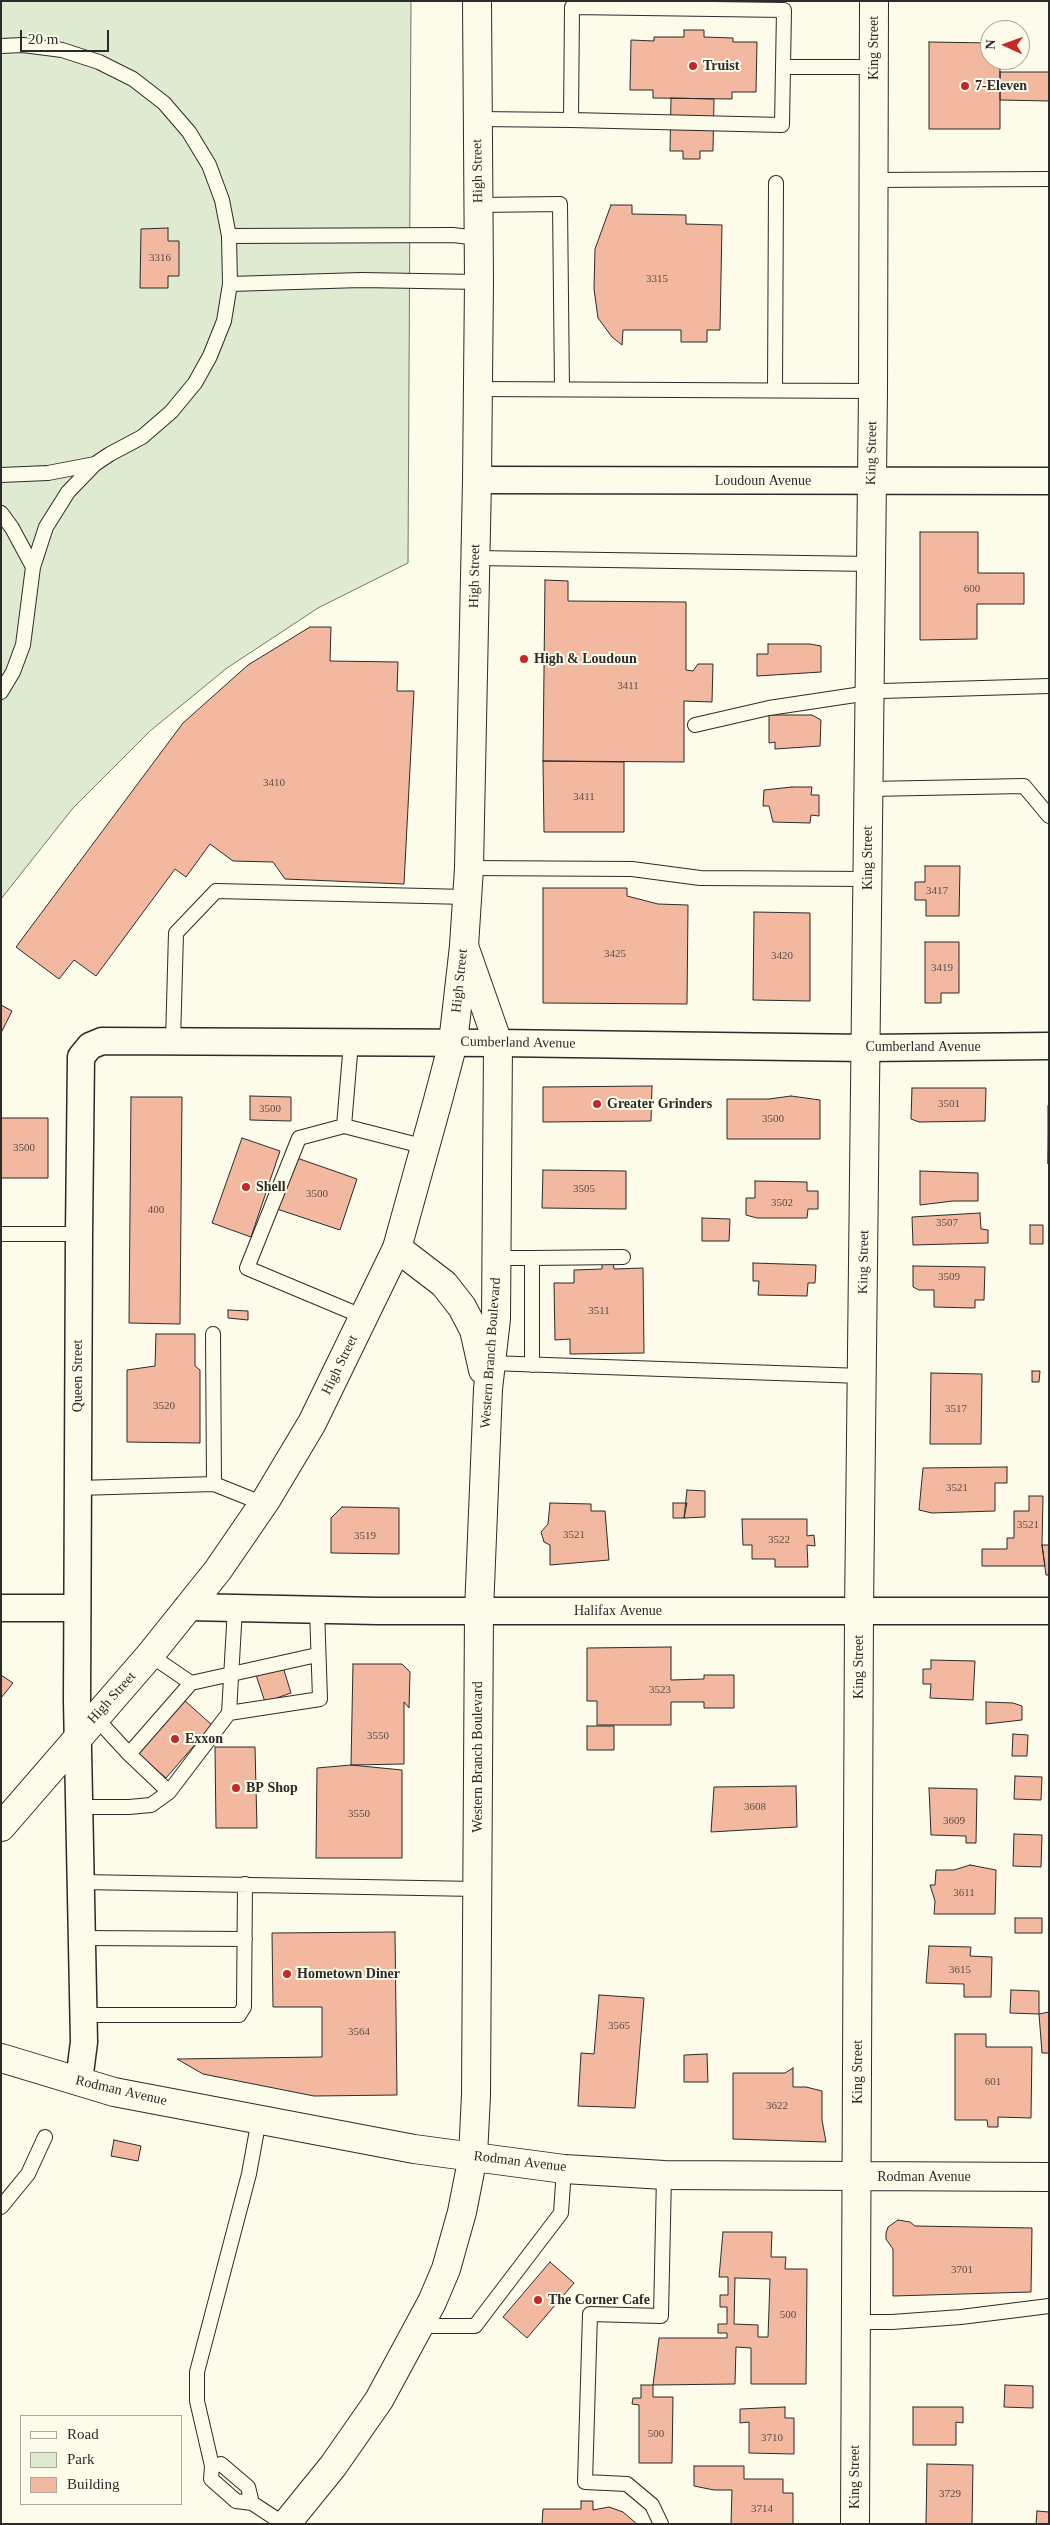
<!DOCTYPE html>
<style>
body{margin:0}
#map{position:relative;width:1050px;height:2525px;overflow:hidden;background:#fdfbea;font-family:Georgia,serif}
canvas{display:block}
.frame{position:absolute;inset:0;border:2px solid #2b2b2b;pointer-events:none}
.legend{position:absolute;left:20px;top:2415px;width:162px;height:90px;box-sizing:border-box;background:#fdfbea;border:1px solid #a9a89e;margin:0;padding:6px 9px;list-style:none;font-size:15px;color:#2b2b2b}
.legend li{display:flex;align-items:center;gap:10px;height:25px}
.legend b{width:25px;border:1px solid #a9a89e}
.north{position:absolute;left:980px;top:20px;width:50px;height:50px;box-sizing:border-box;background:#fdfbea;border:1px solid #a9a89e;border-radius:50%;rotate:272deg;font-size:14px;font-weight:700;line-height:20px;text-align:center;color:#2b2b2b}
.north::after{content:'';display:block;margin:auto;width:18px;height:22px;background:#c62828;clip-path:polygon(50% 0,100% 100%,50% 72%,0 100%)}
.scale{position:absolute;left:20px;top:30px;width:89px;height:22px;box-sizing:border-box;border:2px solid #2b2b2b;border-top:0;padding-left:6px;font-size:15px;line-height:18px;white-space:nowrap;color:#2b2b2b;-webkit-text-stroke:4px #fdfbea;paint-order:stroke}
</style>
<div id="map">
<canvas width="1050" height="2525"></canvas>
<div class="frame"></div>
<ul class="legend">
<li><b style="height:6px;background:#fdfbea"></b>Road</li>
<li><b style="height:14px;background:#deebd1"></b>Park</li>
<li><b style="height:14px;background:#f2b8a0"></b>Building</li>
</ul>
<div class="north">N</div>
<div class="scale">20 m</div>
</div>
<script>
const ctx = document.querySelector('canvas').getContext('2d');
ctx.lineJoin = 'round';
function fillPath(path, color) {
  ctx.fillStyle = color;
  ctx.fill(path, 'evenodd');
}
function shape(rows) {
  const path = new Path2D();
  for (const r of rows) {
    path.moveTo(r[0], r[1]);
    for (let i = 2; i < r.length; i += 2) path.lineTo(r[i], r[i + 1]);
  }
  return path;
}
function stroke(path, color, width, dash) {
  ctx.strokeStyle = color;
  ctx.lineWidth = width;
  ctx.lineCap = dash ? 'butt' : 'round';
  ctx.setLineDash(dash || []);
  ctx.stroke(path);
}
function drawText(font, color, halo, rows, align = 'center') {
  ctx.font = font + ' Georgia,serif';
  ctx.lineWidth = 4;
  ctx.setLineDash([]);
  ctx.textBaseline = 'middle';
  ctx.strokeStyle = halo;
  ctx.fillStyle = color;
  for (const [text, x, y, turn = 0] of rows) {
    ctx.save();
    ctx.translate(x, y);
    ctx.rotate((+turn || 0) * Math.PI / 180);
    ctx.textAlign = isNaN(turn) ? turn : align;
    if (halo) ctx.strokeText(text, 0, 0);
    ctx.fillText(text, 0, 0);
    ctx.restore();
  }
}
const green = shape([
 [1,1,411,1,408,563,318,608,227,668,150,731,73,808,1,899,1,1]
]);
fillPath(green, '#deebd1');
stroke(green, '#74746e', 1);
const building = shape([
 [684,30,704,30,704,37,733,38,733,42,757,42,756,92,732,92,732,99,653,98,653,90,630,90,631,40,654,41,654,37,684,37,684,30],
 [929,42,990,43,990,60,1000,60,1000,129,929,129,929,42],
 [1000,72,1049,72,1049,101,1000,100,1000,72],
 [671,98,714,99,713,151,700,151,700,159,683,159,683,151,670,151,671,98],
 [611,205,632,205,632,214,686,215,686,224,722,225,720,330,707,330,707,342,681,342,681,330,623,330,622,345,612,337,598,318,594,289,595,249,611,205],
 [168,228,168,241,179,241,179,276,168,276,168,288,140,288,141,229,168,228],
 [920,532,978,532,978,573,1024,573,1024,604,977,604,977,639,920,640,920,532],
 [545,580,568,581,568,601,686,602,686,670,693,671,698,664,713,664,712,702,684,701,684,762,543,761,545,580],
 [310,627,331,627,330,661,398,662,397,691,414,691,404,884,285,879,273,862,233,861,210,844,186,877,175,869,96,976,74,960,59,979,16,947,183,723,248,665,310,627],
 [768,644,810,644,821,646,821,672,757,676,757,654,768,654,768,644],
 [769,715,812,715,821,720,820,746,775,749,775,742,769,743,769,715],
 [543,761,624,762,624,832,544,832,543,761],
 [792,787,812,787,811,795,819,795,819,816,811,815,810,823,773,822,769,806,763,806,764,790,792,787],
 [925,866,960,866,959,916,926,916,926,900,915,900,915,882,925,882,925,866],
 [543,888,627,888,627,896,658,904,688,905,687,1004,543,1003,543,888],
 [754,912,810,913,810,1001,753,1000,754,912],
 [925,942,959,942,959,993,941,993,941,1003,925,1003,925,942],
 [1,1005,12,1011,1,1033,1,1005],
 [652,1086,651,1121,543,1122,543,1087,652,1086],
 [912,1088,986,1088,985,1121,919,1122,911,1119,912,1088],
 [250,1096,291,1097,291,1121,250,1120,250,1096],
 [791,1096,820,1100,820,1139,727,1139,727,1099,769,1099,791,1096],
 [131,1097,182,1097,180,1324,129,1323,131,1097],
 [1048,1106,1049,1106,1048,1164,1048,1106],
 [1,1118,48,1118,48,1178,1,1178,1,1118],
 [242,1138,280,1151,251,1237,212,1223,242,1138],
 [294,1157,357,1179,340,1230,277,1209,294,1157],
 [543,1170,626,1171,626,1209,542,1208,543,1170],
 [920,1171,978,1173,978,1201,953,1201,920,1205,920,1171],
 [755,1181,807,1182,807,1191,818,1191,818,1209,808,1209,807,1218,757,1218,746,1215,746,1198,755,1198,755,1181],
 [980,1213,981,1229,988,1230,988,1243,913,1245,912,1217,980,1213],
 [702,1218,730,1219,729,1241,702,1241,702,1218],
 [1030,1225,1043,1225,1043,1244,1030,1244,1030,1225],
 [613,1262,614,1269,643,1268,644,1353,570,1354,570,1339,555,1340,554,1283,574,1283,574,1270,602,1269,602,1263,613,1262],
 [753,1263,816,1265,815,1283,808,1283,807,1296,758,1295,759,1281,753,1281,753,1263],
 [913,1266,985,1267,984,1300,975,1300,975,1308,934,1307,934,1290,919,1290,913,1287,913,1266],
 [228,1310,248,1311,248,1320,228,1318,228,1310],
 [156,1334,195,1334,195,1366,200,1370,200,1443,127,1442,127,1370,155,1366,156,1334],
 [1032,1371,1040,1371,1039,1382,1032,1382,1032,1371],
 [931,1373,982,1374,981,1444,930,1444,931,1373],
 [1007,1467,1007,1483,995,1483,995,1511,932,1513,919,1510,923,1468,1007,1467],
 [687,1490,705,1491,705,1517,684,1518,687,1490],
 [1029,1496,1043,1496,1042,1545,1045,1566,982,1566,982,1549,1007,1549,1007,1538,1014,1538,1014,1511,1029,1511,1029,1496],
 [550,1503,591,1504,591,1511,605,1511,609,1560,550,1565,550,1545,544,1542,541,1532,548,1524,550,1503],
 [673,1503,687,1503,684,1518,673,1518,673,1503],
 [342,1507,399,1508,399,1554,331,1553,331,1518,342,1507],
 [742,1519,807,1519,807,1536,814,1535,815,1546,807,1545,808,1567,775,1567,775,1559,752,1559,752,1545,743,1545,742,1519],
 [1042,1545,1049,1545,1049,1575,1046,1575,1042,1545],
 [671,1647,671,1680,704,1679,704,1675,734,1675,734,1708,704,1708,704,1702,671,1702,671,1725,597,1725,597,1701,587,1701,587,1648,671,1647],
 [931,1660,975,1661,973,1700,930,1698,931,1684,923,1684,923,1669,931,1669,931,1660],
 [353,1664,402,1664,410,1672,409,1708,404,1702,404,1764,351,1765,353,1664],
 [283,1667,291,1693,265,1702,256,1675,283,1667],
 [1,1675,13,1683,1,1698,1,1675],
 [184,1700,212,1725,166,1778,138,1754,184,1700],
 [986,1702,1013,1703,1022,1706,1022,1720,986,1724,986,1702],
 [587,1726,614,1726,614,1750,587,1750,587,1726],
 [1013,1734,1028,1735,1027,1756,1012,1756,1013,1734],
 [215,1747,255,1747,257,1828,216,1828,215,1747],
 [351,1765,402,1770,402,1858,316,1858,317,1768,351,1765],
 [1015,1776,1042,1777,1041,1800,1014,1799,1015,1776],
 [796,1786,797,1827,711,1832,714,1787,796,1786],
 [929,1788,977,1789,976,1843,966,1843,966,1836,931,1835,929,1788],
 [1014,1834,1042,1835,1041,1867,1013,1866,1014,1834],
 [970,1865,996,1870,995,1914,934,1914,935,1901,930,1885,935,1885,936,1870,954,1870,970,1865],
 [1015,1918,1042,1918,1042,1933,1015,1933,1015,1918],
 [395,1932,397,2095,314,2096,203,2074,177,2059,322,2057,322,2007,273,2007,272,1933,395,1932],
 [929,1946,971,1947,970,1956,992,1957,991,1997,964,1997,964,1984,926,1983,929,1946],
 [1011,1990,1039,1991,1039,2014,1010,2013,1011,1990],
 [599,1995,644,1998,635,2108,578,2106,581,2053,594,2054,599,1995],
 [1049,2012,1049,2053,1042,2053,1039,2014,1049,2012],
 [955,2034,986,2034,986,2047,1032,2047,1031,2118,998,2117,998,2127,988,2127,987,2120,955,2120,955,2034],
 [707,2054,708,2082,684,2082,684,2055,707,2054],
 [793,2068,793,2087,806,2087,822,2091,822,2120,826,2142,733,2139,733,2073,785,2073,793,2068],
 [114,2140,141,2146,138,2161,111,2156,114,2140],
 [898,2220,910,2222,915,2226,1032,2228,1031,2292,893,2296,893,2249,886,2239,886,2233,888,2227,898,2220],
 [723,2232,772,2232,771,2257,786,2257,785,2269,807,2269,806,2384,751,2384,751,2348,736,2347,735,2384,653,2385,659,2338,727,2338,727,2333,718,2333,718,2324,727,2324,727,2307,720,2307,720,2295,728,2295,728,2277,719,2277,723,2232],
 [735,2278,770,2279,768,2337,758,2337,758,2325,734,2324,735,2278],
 [550,2262,574,2283,527,2338,503,2317,550,2262],
 [641,2385,653,2385,653,2397,673,2397,672,2463,639,2463,639,2405,632,2404,633,2398,641,2398,641,2385],
 [1005,2385,1033,2386,1033,2408,1004,2407,1005,2385],
 [785,2407,785,2418,794,2418,794,2454,749,2453,749,2422,740,2423,740,2409,785,2407],
 [913,2407,963,2407,963,2423,956,2422,956,2445,913,2445,913,2407],
 [927,2464,973,2465,972,2524,926,2524,927,2464],
 [694,2466,744,2466,744,2479,783,2479,783,2493,793,2493,793,2524,731,2524,732,2490,714,2490,694,2486,694,2466],
 [581,2501,593,2501,593,2510,609,2507,623,2512,637,2524,542,2524,543,2509,581,2509,581,2501],
 [1037,2511,1049,2512,1049,2524,1036,2524,1037,2511]
]);
fillPath(building, '#f2b8a0');
stroke(building, '#2b2b2b', 1);
const service = shape([
 [1,46,23,45,62,50,99,62,133,79,164,103,189,132,209,165,222,200,229,236,230,284,224,321,210,356,195,383,171,412,142,437,110,454,95,464,48,473,1,475],
 [477,119,571,120,572,7,784,10,783,67,874,67],
 [571,120,782,125,783,67],
 [873,180,1049,179],
 [478,205,560,204,562,389],
 [229,236,453,235,478,238],
 [230,284,361,280,479,282],
 [478,389,873,391],
 [775,390,776,183],
 [1,513,12,528,33,567],
 [475,558,871,564],
 [1,692,13,672,23,645,33,567,46,527,68,492,95,464],
 [695,725,769,708,882,691,1049,686],
 [869,789,1024,786,1049,816],
 [469,868,632,869,700,878,868,879],
 [173,1041,176,933,216,891,467,897],
 [351,1042,344,1126,426,1147],
 [344,1126,299,1138,247,1268,364,1317],
 [1,1234,79,1234],
 [497,1258,532,1258],
 [213,1334,214,1484],
 [490,1363,862,1376],
 [532,1365,532,1258,623,1257],
 [78,1488,214,1484,264,1504],
 [191,1683,317,1655],
 [229,1713,320,1699,317,1609],
 [95,1717,129,1754],
 [169,1792,229,1713,235,1608],
 [79,1807,129,1807,151,1805,169,1792,129,1754,191,1683,150,1655],
 [81,1882,477,1889],
 [82,1938,245,1939],
 [83,2015,239,2015,244,2007,245,1884],
 [1,2207,28,2174,45,2137],
 [857,2322,892,2322,961,2317,1049,2306],
 [419,2326,475,2326,561,2213,564,2169],
 [212,2466,197,2401,197,2372,249,2174,259,2119],
 [252,2503,248,2487,221,2464,212,2466,211,2479,236,2501,252,2503,284,2524],
 [661,2524,652,2505,627,2484,585,2482,590,2314,661,2316,664,2175]
]);
const minor = shape([
 [477,480,1049,481],
 [188,1607,377,1611,1049,1611],
 [1,1608,77,1608],
 [79,2081,84,2042,77,1701,79,1234,81,1057,90,1046,102,1041,498,1043,866,1048,1049,1046]
]);
const tertiary = shape([
 [397,1248,444,1284,462,1307,474,1330,483,1370],
 [1,2058,114,2092,414,2149,564,2169,664,2175,1049,2177],
 [286,2524,333,2466,379,2400,432,2302,446,2269,462,2212,473,2156,476,2095,479,1611,488,1389,496,1319,498,1043,464,946],
 [855,2524,859,1611,873,391,874,1]
]);
const primary = shape([
 [1,1827,150,1655,218,1570,266,1500,312,1423,397,1248,438,1100,453,1043,464,946,469,868,477,480,479,282,477,1]
]);
stroke(service, '#2b2b2b', 16);
stroke(minor, '#2b2b2b', 29);
stroke(tertiary, '#2b2b2b', 30);
stroke(primary, '#2b2b2b', 30);
stroke(service, '#fdfbea', 14);
stroke(minor, '#fdfbea', 26);
stroke(tertiary, '#fdfbea', 28);
stroke(primary, '#fdfbea', 28);
for (const [x, y, r, color] of [
 [693,66,5,"#c62828"],
 [965,86,5,"#c62828"],
 [524,659,5,"#c62828"],
 [597,1104,5,"#c62828"],
 [246,1187,5,"#c62828"],
 [175,1739,5,"#c62828"],
 [236,1788,5,"#c62828"],
 [287,1974,5,"#c62828"],
 [538,2300,5,"#c62828"]
]) {
  const dot = new Path2D();
  dot.arc(x, y, r, 0, 2 * Math.PI);
  ctx.fillStyle = color;
  ctx.fill(dot);
  stroke(dot, '#fdfbea', 2);
}
drawText('11px', '#5d4e48', null, [
 ["3316",160,258],
 ["3315",657,279],
 ["600",972,589],
 ["3411",628,686],
 ["3410",274,783],
 ["3411",584,797],
 ["3417",937,891],
 ["3425",615,954],
 ["3420",782,956],
 ["3419",942,968],
 ["3501",949,1104],
 ["3500",270,1109],
 ["3500",773,1119],
 ["3500",24,1148],
 ["3505",584,1189],
 ["3500",317,1194],
 ["3502",782,1203],
 ["400",156,1210],
 ["3507",947,1223],
 ["3509",949,1277],
 ["3511",599,1311],
 ["3520",164,1406],
 ["3517",956,1409],
 ["3521",957,1488],
 ["3521",1028,1525],
 ["3521",574,1535],
 ["3519",365,1536],
 ["3522",779,1540],
 ["3523",660,1690],
 ["3550",378,1736],
 ["3608",755,1807],
 ["3550",359,1814],
 ["3609",954,1821],
 ["3611",964,1893],
 ["3615",960,1970],
 ["3565",619,2026],
 ["3564",359,2032],
 ["601",993,2082],
 ["3622",777,2106],
 ["3701",962,2270],
 ["500",788,2315],
 ["500",656,2434],
 ["3710",772,2438],
 ["3729",950,2494],
 ["3714",762,2509]
]);
drawText('14px', '#2b2b2b', '#fdfbea', [
 ["King Street",874,48,-90],
 ["High Street",478,171,-91],
 ["King Street",872,453,-89],
 ["Loudoun Avenue",763,481],
 ["High Street",475,576,-89],
 ["King Street",868,858,-90],
 ["High Street",460,981,-84],
 ["Cumberland Avenue",518,1043,1],
 ["Cumberland Avenue",923,1047],
 ["King Street",864,1262,-89],
 ["Western Branch Boulevard",491,1353,-86],
 ["High Street",340,1365,-64],
 ["Queen Street",78,1376,-90],
 ["Halifax Avenue",618,1611],
 ["King Street",859,1667,-90],
 ["High Street",112,1698,-48],
 ["Western Branch Boulevard",478,1757,-90],
 ["King Street",858,2072,-90],
 ["Rodman Avenue",121,2091,13],
 ["Rodman Avenue",520,2162,7],
 ["Rodman Avenue",924,2177],
 ["King Street",855,2477,-90]
]);
drawText('bold 14px', '#2b2b2b', '#fdfbea', [
 ["Truist",703,66],
 ["7-Eleven",975,86],
 ["High & Loudoun",534,659],
 ["Greater Grinders",607,1104],
 ["Shell",256,1187],
 ["Exxon",185,1739],
 ["BP Shop",246,1788],
 ["Hometown Diner",297,1974],
 ["The Corner Cafe",548,2300]
], 'left');
</script>
